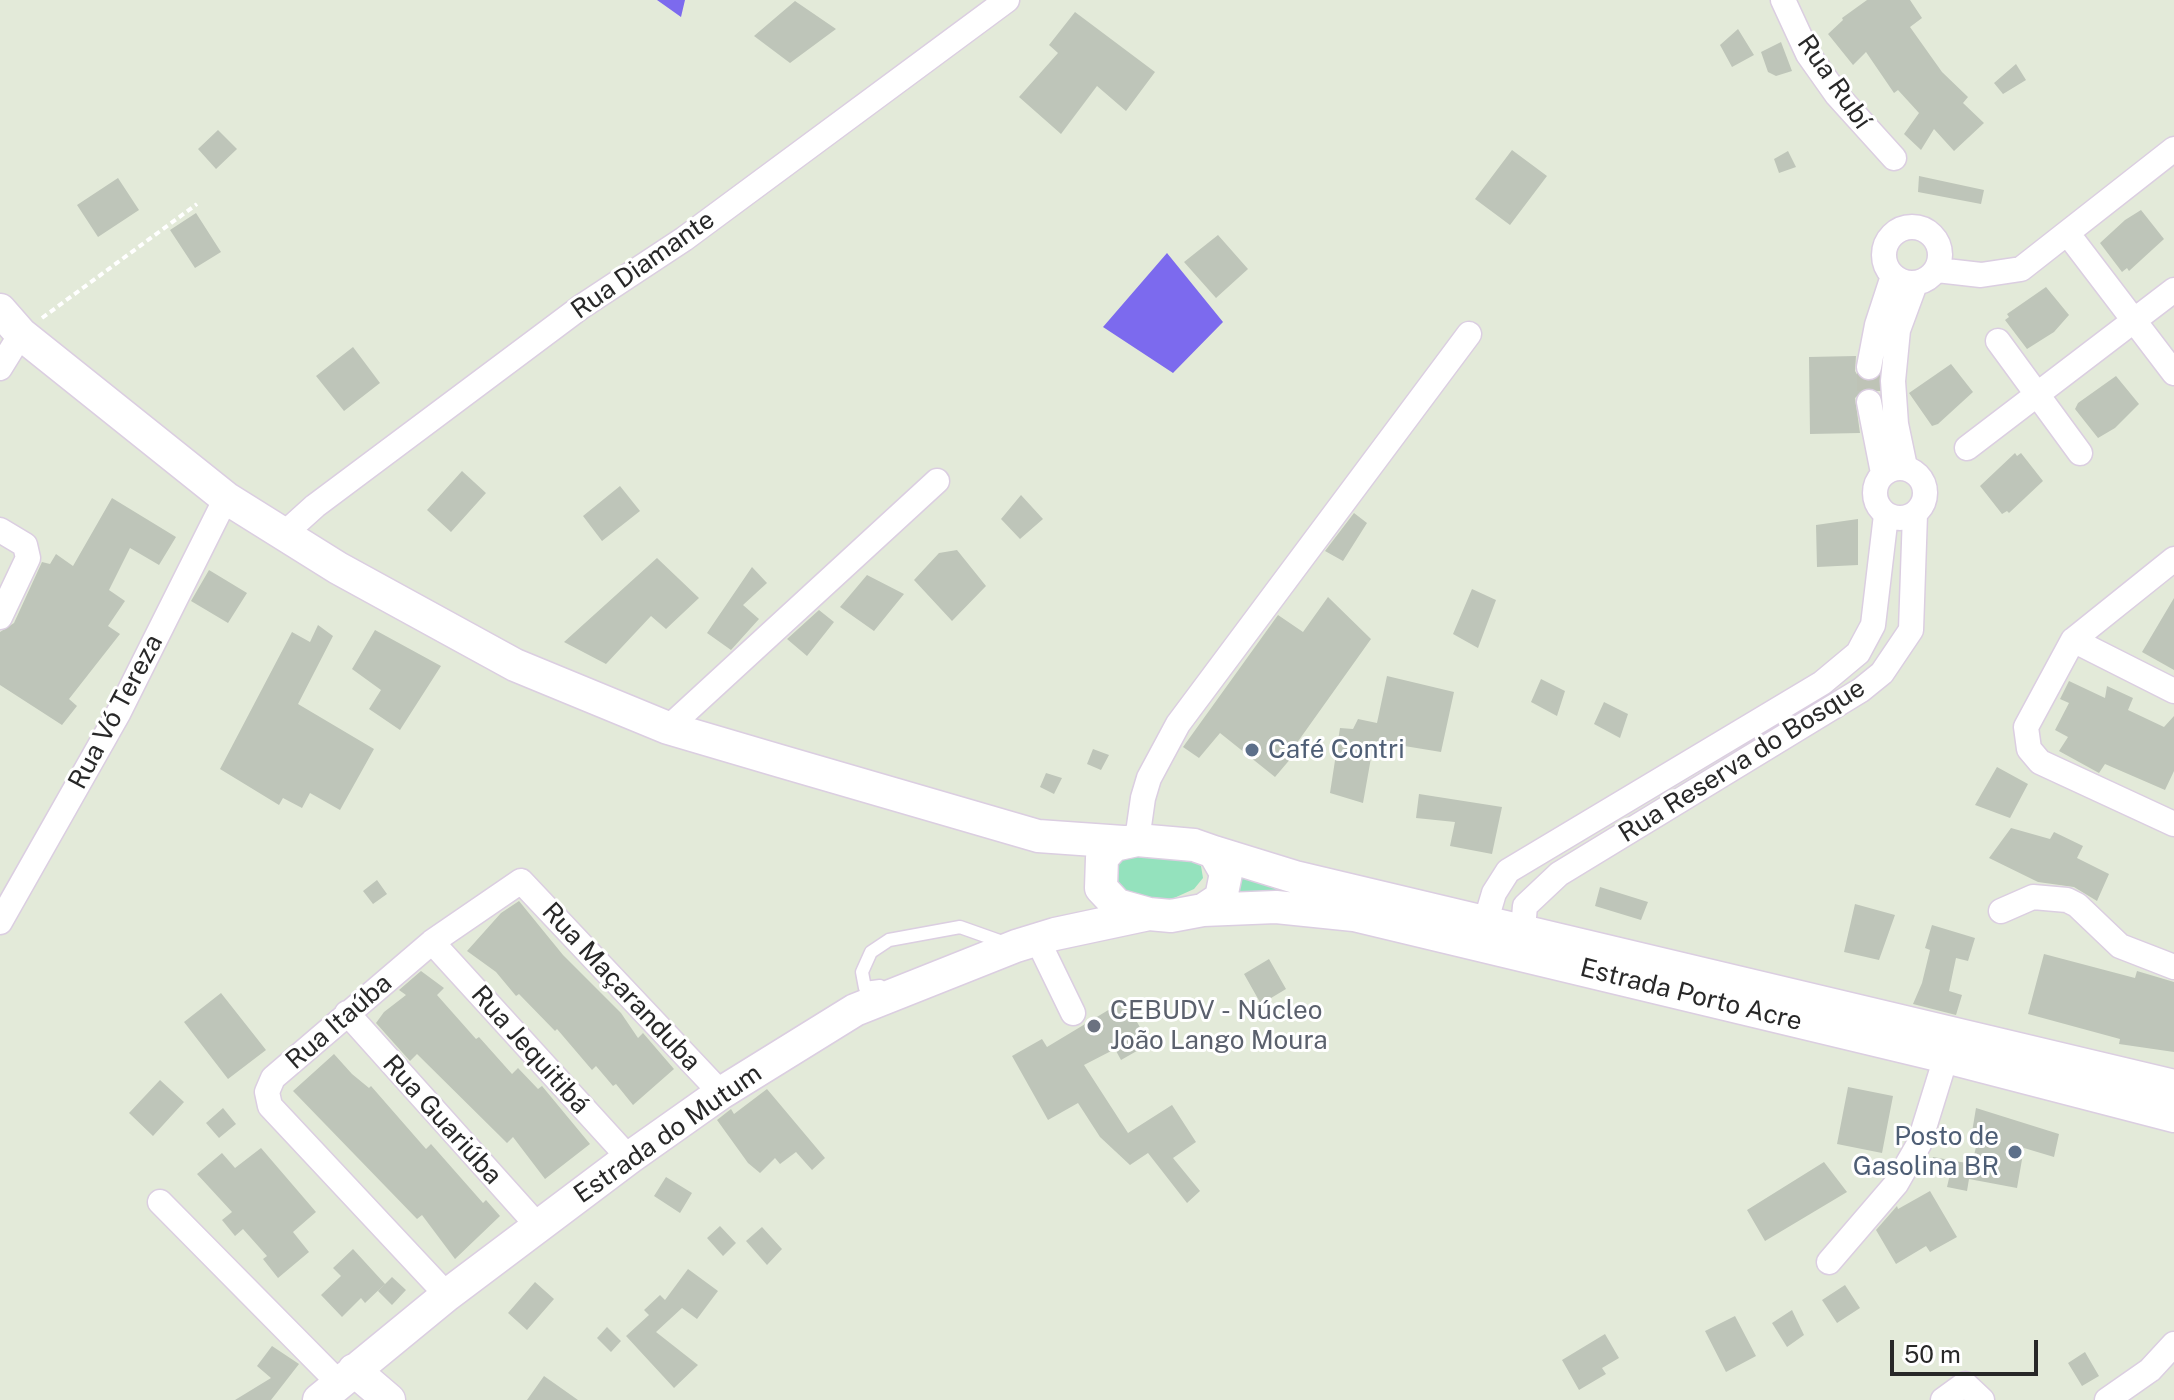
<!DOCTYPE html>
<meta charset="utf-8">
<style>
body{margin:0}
#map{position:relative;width:2174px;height:1400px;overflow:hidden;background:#e3ead9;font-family:"Public Sans",sans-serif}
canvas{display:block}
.scale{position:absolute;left:1890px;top:1340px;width:148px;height:36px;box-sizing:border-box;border:4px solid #282828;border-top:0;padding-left:10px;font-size:24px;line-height:28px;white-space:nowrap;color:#282828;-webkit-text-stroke:6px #fff;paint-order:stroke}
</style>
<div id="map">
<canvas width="2174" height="1400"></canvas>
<div class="scale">50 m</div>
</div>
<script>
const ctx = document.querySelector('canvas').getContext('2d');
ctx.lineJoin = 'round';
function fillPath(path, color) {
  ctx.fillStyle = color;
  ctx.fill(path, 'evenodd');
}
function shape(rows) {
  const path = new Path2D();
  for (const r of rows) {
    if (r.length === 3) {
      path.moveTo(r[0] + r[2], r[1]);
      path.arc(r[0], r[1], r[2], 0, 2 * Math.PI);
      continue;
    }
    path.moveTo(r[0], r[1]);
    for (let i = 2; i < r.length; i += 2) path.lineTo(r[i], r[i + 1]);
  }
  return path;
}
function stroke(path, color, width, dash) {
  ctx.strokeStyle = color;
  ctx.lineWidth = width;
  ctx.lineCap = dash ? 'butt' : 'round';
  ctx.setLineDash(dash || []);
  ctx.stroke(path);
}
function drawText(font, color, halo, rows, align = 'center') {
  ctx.font = font + ' "Public Sans",sans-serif';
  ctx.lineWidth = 6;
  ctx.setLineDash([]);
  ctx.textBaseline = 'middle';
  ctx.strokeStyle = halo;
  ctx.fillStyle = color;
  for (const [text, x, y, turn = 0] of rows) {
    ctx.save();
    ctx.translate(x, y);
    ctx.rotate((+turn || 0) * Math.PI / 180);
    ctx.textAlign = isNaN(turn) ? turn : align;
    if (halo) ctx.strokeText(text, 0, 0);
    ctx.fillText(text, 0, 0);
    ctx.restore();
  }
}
fillPath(shape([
 [1134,853,1192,858,1201,866,1203,878,1194,889,1174,898,1155,901,1130,898,1116,886,1112,872,1119,861],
 [1233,869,1296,889,1231,893]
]), '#94e2bd');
fillPath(shape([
 [657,0,685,0,681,17],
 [1167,253,1223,322,1173,373,1103,327]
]), '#7c6aee');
fillPath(shape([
 [1867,0,1910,0,1922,18,1910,27,1942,72,1968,97,1963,103,1984,123,1954,151,1934,129,1921,150,1904,134,1919,113,1898,90,1894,93,1866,52,1853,65,1828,34,1843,20,1842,18],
 [795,1,836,29,790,63,754,36],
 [1075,12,1155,72,1126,111,1097,86,1061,134,1019,97,1058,53,1049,45],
 [1738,29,1754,55,1732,67,1720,45],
 [1781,42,1792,71,1776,76,1768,72,1761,52],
 [2016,64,2026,80,2003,94,1994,83],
 [218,130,237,149,216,169,198,149],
 [1512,150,1547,176,1510,225,1475,199],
 [1788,151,1796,167,1779,173,1774,159],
 [1919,176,1984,190,1981,204,1918,192],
 [118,178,139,210,98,237,77,205],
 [2141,210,2164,239,2129,271,2127,268,2122,272,2100,243,2125,220],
 [196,213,221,252,195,268,170,230],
 [1218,235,1248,269,1216,298,1184,262],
 [2046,287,2069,315,2054,332,2027,349,2005,320,2009,317,2007,314],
 [353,347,380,383,344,411,316,376],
 [1856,356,1855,371,1859,378,1867,382,1878,378,1879,391,1865,388,1855,398,1860,433,1810,434,1809,357],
 [1951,364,1973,392,1938,424,1932,426,1909,393],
 [2116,376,2139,404,2115,428,2098,438,2075,409,2078,403],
 [2015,453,2017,456,2021,453,2043,481,2009,513,2007,511,2002,514,1980,486],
 [462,471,486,493,451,532,427,510],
 [620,486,640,511,602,541,583,516],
 [1021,495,1043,519,1020,539,1001,519],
 [112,498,176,537,159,565,130,548,109,590,125,601,108,626,120,634,69,699,77,706,62,725,0,685,0,632,14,623,42,562,50,564,56,554,73,566],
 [1354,513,1367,523,1343,561,1325,551],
 [1858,519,1858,565,1817,567,1816,525],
 [957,550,986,586,952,621,914,580,939,553],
 [657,558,699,598,666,629,651,616,606,664,564,642],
 [752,567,767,583,743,605,759,619,731,650,707,633],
 [209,570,247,593,228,623,191,601],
 [867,575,904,594,874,631,840,607],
 [1472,589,1496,600,1478,648,1453,634],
 [1328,597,1371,639,1294,747,1298,750,1275,777,1220,733,1199,758,1183,747,1278,615,1303,632],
 [2174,598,2174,670,2142,652],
 [819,610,834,622,807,656,787,639],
 [318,625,333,636,298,704,374,749,340,810,310,793,302,808,283,798,279,805,220,769,292,632,310,642],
 [375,630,441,666,400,730,369,709,381,690,352,669],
 [1387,676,1454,692,1441,752,1374,741,1363,803,1330,793,1340,728,1353,729,1358,719,1377,723],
 [1541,679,1565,691,1557,716,1531,702],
 [2069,681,2105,698,2107,686,2133,698,2128,710,2164,727,2174,716,2174,771,2165,790,2105,764,2099,773,2059,751,2068,737,2055,730,2069,703,2060,699],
 [1604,702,1628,714,1620,738,1594,724],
 [1093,749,1109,755,1101,770,1087,764],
 [1997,767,2028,784,2010,818,1975,805],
 [1046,773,1062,778,1054,794,1040,787],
 [1419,794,1502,807,1492,854,1450,846,1455,822,1416,818],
 [2011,828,2050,839,2054,832,2083,846,2077,858,2109,874,2097,901,2074,887,2038,882,1989,858],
 [377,880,387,894,373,904,363,891],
 [1600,887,1648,902,1641,920,1595,906],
 [519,901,563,955,621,1013,638,1038,643,1033,674,1069,633,1105,616,1084,613,1086,596,1066,592,1070,557,1029,555,1031,519,994,516,996,496,972,467,951,501,913],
 [1855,904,1895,915,1879,960,1844,952],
 [1932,925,1975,938,1968,961,1956,958,1949,991,1962,995,1956,1015,1913,1004,1922,983,1930,950,1925,948],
 [2044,954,2135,978,2137,971,2174,982,2174,1052,2119,1044,2120,1039,2028,1014],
 [1269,959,1286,989,1261,1004,1244,974],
 [421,971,444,988,437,995,476,1039,479,1037,512,1074,518,1068,538,1089,542,1086,590,1144,545,1179,513,1137,507,1143,417,1054,410,1061,376,1023,384,1012,406,995,399,990],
 [221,993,266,1050,228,1079,184,1022],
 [1125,1000,1149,1044,1121,1060,1115,1049,1084,1065,1128,1133,1172,1105,1196,1142,1173,1158,1200,1191,1187,1203,1148,1153,1130,1165,1100,1137,1078,1103,1048,1120,1012,1056,1042,1039,1047,1047],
 [334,1054,352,1074,369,1088,371,1086,426,1149,431,1144,483,1203,486,1200,500,1216,455,1259,422,1215,417,1219,293,1091],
 [160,1080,184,1102,153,1136,129,1113],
 [1848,1087,1893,1096,1882,1153,1837,1144],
 [767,1089,825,1158,812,1170,796,1152,780,1164,775,1158,760,1173,748,1163,717,1120,731,1109,734,1114],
 [223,1108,236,1124,219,1138,206,1123],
 [1976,1108,2059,1134,2054,1157,2024,1148,2017,1188,1969,1179,1967,1191,1947,1187,1950,1174,1930,1169,1933,1157,1972,1164,1979,1134,1972,1132],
 [261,1148,316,1212,293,1232,309,1252,278,1278,263,1259,267,1256,243,1229,235,1236,222,1220,232,1212,197,1174,222,1153,235,1168],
 [1824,1162,1847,1192,1765,1241,1747,1210],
 [666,1177,692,1193,680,1213,654,1196],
 [1930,1191,1957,1237,1930,1252,1926,1246,1896,1264,1876,1230,1897,1206,1898,1209],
 [720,1226,736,1243,723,1256,707,1238],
 [762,1227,782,1249,767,1265,746,1241],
 [353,1249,385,1284,365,1303,361,1298,342,1317,321,1295,341,1276,333,1268],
 [688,1269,718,1291,697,1319,682,1308,656,1332,698,1365,674,1388,626,1336,649,1315,644,1310,660,1295,665,1300],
 [392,1277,406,1290,392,1305,378,1291],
 [535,1282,554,1299,527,1330,508,1313],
 [1845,1285,1860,1308,1837,1323,1822,1300],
 [1792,1310,1804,1335,1787,1347,1772,1323],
 [1735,1316,1756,1356,1726,1372,1705,1331],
 [607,1327,621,1341,611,1352,597,1338],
 [1605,1334,1619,1358,1602,1368,1606,1374,1579,1390,1562,1360],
 [272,1346,299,1364,271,1400,235,1400,271,1378,257,1366],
 [2085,1352,2099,1376,2082,1386,2068,1363],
 [544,1376,578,1400,527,1400]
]), '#bec5b9');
stroke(shape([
 [1869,367,1869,402]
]), '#bec3b6', 24, [24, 12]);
const lane = shape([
 [880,986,865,988,862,972,871,952,889,940,960,927,1008,944]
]);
const street = shape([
 [1783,0,1808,54,1837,95,1894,158],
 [1912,255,28],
 [2068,234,2174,373],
 [1937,270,1981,275,2021,269,2174,149],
 [1998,341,2080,453],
 [1869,367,1877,325,1893,276],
 [0,368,21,334],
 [1869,402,1883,473],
 [1967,448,2174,290],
 [1905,467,1896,424,1893,381,1898,330,1915,284],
 [1900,493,25],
 [0,530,25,545,28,558,0,617],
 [284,534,315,506,581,307,684,239,1007,0],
 [2174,559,2073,640,2026,727,2029,749,2040,762,2174,824],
 [2073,640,2174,691],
 [668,728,937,481],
 [1137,840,1143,798,1149,778,1178,724,1469,334],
 [2001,911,2033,897,2067,900,2077,905,2120,946,2174,967],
 [1486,920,1494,893,1508,871,1822,683,1858,653,1873,625,1886,515],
 [0,922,119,712,226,498],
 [1523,929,1525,906,1559,874,1861,690,1882,673,1911,630,1915,514],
 [1038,941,1073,1013],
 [432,942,629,1158],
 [347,1013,538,1226],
 [160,1202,339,1383],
 [1829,1262,1896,1184,1919,1144,1946,1057],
 [447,1295,270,1106,267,1092,273,1078,432,942,521,881,721,1093],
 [1943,1400,1965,1384,1982,1400],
 [2107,1400,2150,1370,2174,1344]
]);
const secondary = shape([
 [0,310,21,334,226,498,338,568,515,665,668,728,780,761,1038,836,1123,842],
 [1137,840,1194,845,1214,852,1226,873,1221,898,1203,910,1171,916,1149,914,1117,905,1101,888,1102,858,1114,845,1137,840],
 [1214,852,1295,877,2174,1086],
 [1203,910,1276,907,1354,915,1946,1057,2174,1116],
 [354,1370,389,1400],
 [319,1400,447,1295,629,1158,721,1093,855,1010,1016,946,1055,934,1149,914]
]);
stroke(lane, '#dbcee1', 15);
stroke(street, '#dbcee1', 27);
stroke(secondary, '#dbcee1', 35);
stroke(shape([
 [42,318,197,204]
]), '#fff', 4, [6, 4]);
stroke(lane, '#fff', 12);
stroke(street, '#fff', 24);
stroke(secondary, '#fff', 32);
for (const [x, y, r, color] of [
 [1252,750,8,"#5c6f8a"],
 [1094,1026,8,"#6b7280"],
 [2015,1152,8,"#5c6f8a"]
]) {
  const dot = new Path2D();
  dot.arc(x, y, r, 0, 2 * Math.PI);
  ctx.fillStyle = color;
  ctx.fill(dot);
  stroke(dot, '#fff', 3);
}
drawText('26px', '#282828', '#fff', [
 ["Rua Rubí",1834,82,55],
 ["Rua Diamante",643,265,-35],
 ["Rua Vó Tereza",116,712,-62],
 ["Rua Reserva do Bosque",1742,761,-32],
 ["Rua Maçaranduba",621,987,47],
 ["Estrada Porto Acre",1691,995,14],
 ["Rua Itaúba",339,1022,-41],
 ["Rua Jequitibá",530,1050,48],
 ["Rua Guariúba",442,1120,48],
 ["Estrada do Mutum",668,1134,-35]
]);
drawText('26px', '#4e5e75', '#fff', [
 ["Café Contri",1268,750],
 ["Posto de",1999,1137,"right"],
 ["Gasolina BR",1999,1167,"right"]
], 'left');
drawText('26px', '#5b616d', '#fff', [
 ["CEBUDV - Núcleo",1110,1011],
 ["João Lango Moura",1110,1041]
], 'left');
</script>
